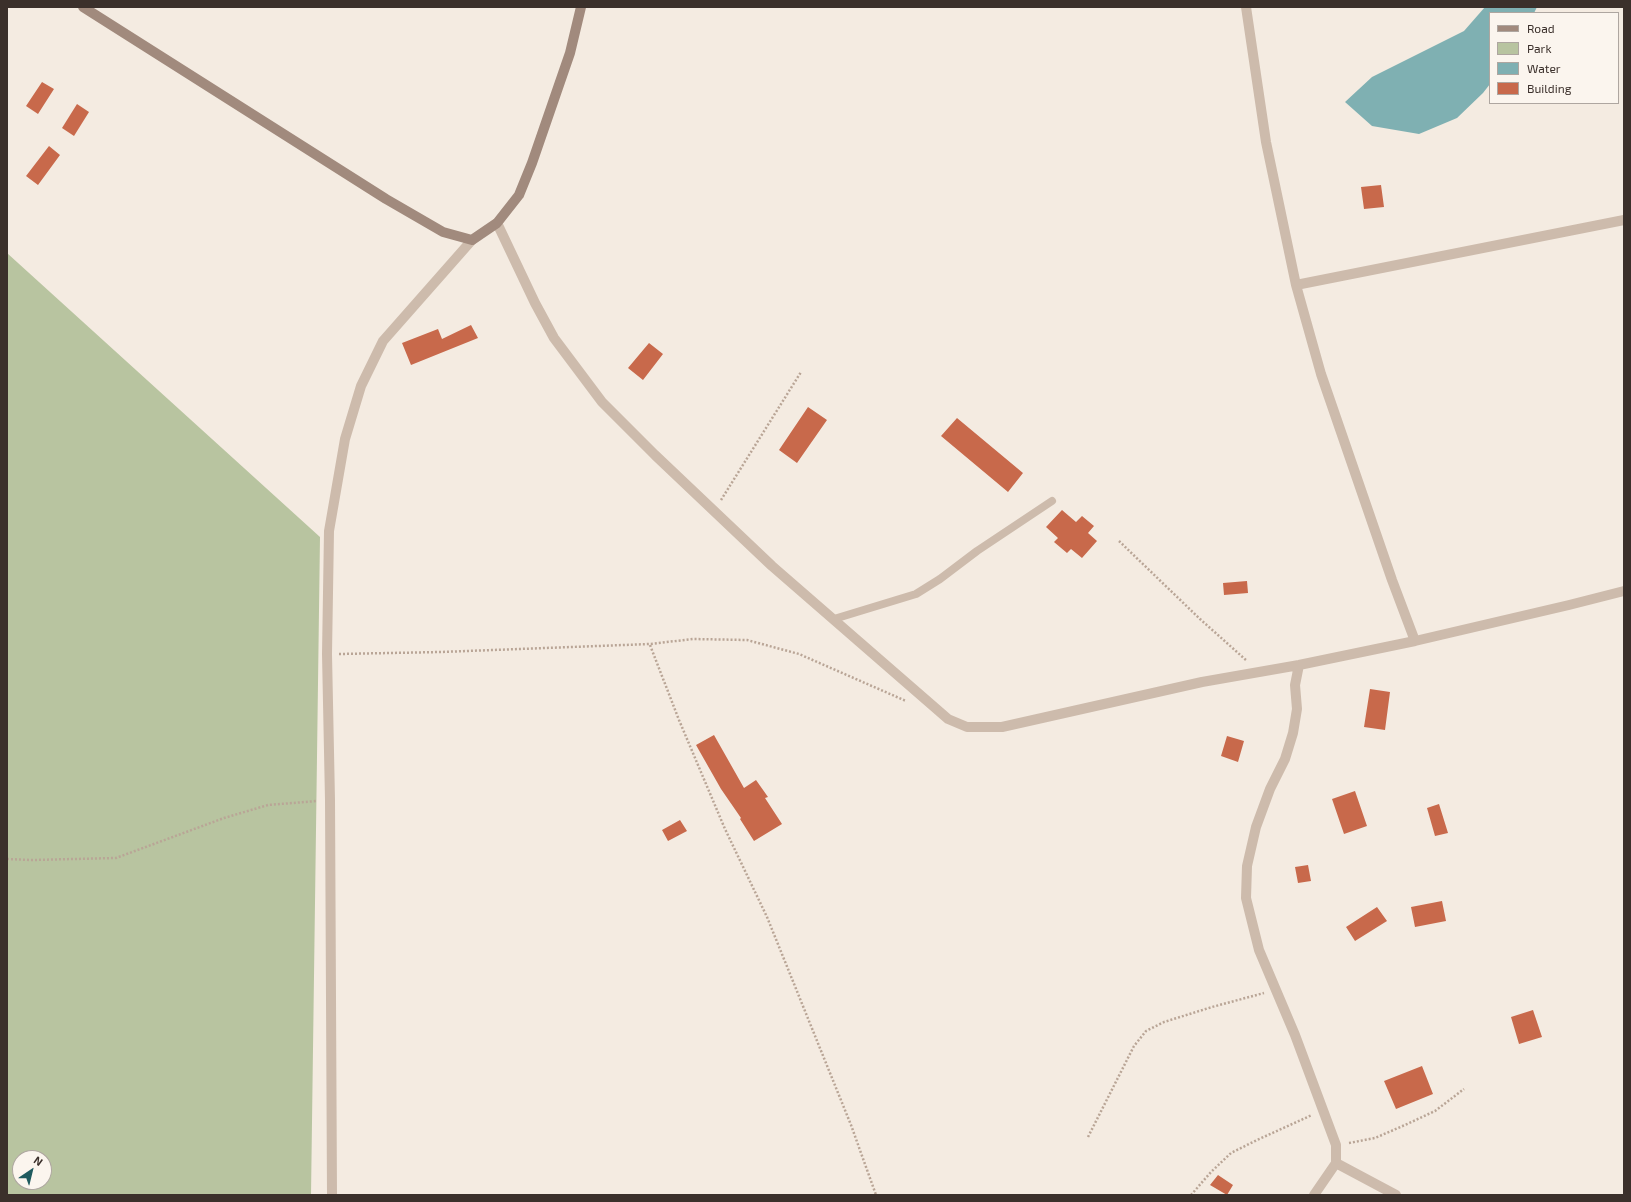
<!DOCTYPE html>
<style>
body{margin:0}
#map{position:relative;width:1631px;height:1202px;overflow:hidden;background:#f4ebe1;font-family:"Exo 2",sans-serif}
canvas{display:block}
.frame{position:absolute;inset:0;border:8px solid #3b302b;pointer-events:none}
.legend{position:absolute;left:1489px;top:12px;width:130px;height:92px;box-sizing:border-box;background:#fbf5ee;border:1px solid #aea6a0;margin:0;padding:5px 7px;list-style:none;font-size:12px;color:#3b302b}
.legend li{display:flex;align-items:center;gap:8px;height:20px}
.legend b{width:20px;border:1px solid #aea6a0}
.north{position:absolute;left:12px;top:1150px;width:40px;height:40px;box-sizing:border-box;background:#fbf5ee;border:1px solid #aea6a0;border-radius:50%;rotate:35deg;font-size:11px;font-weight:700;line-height:16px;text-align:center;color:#3b302b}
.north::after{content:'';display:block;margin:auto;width:14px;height:18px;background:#1f5a5e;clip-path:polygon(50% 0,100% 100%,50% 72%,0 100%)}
</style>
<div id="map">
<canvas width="1631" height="1202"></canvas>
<div class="frame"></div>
<ul class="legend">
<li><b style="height:5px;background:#a18a7d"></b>Road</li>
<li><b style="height:11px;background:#b8c4a0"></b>Park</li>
<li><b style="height:11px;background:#7fb0b2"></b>Water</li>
<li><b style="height:11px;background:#c8694b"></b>Building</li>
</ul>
<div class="north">N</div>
</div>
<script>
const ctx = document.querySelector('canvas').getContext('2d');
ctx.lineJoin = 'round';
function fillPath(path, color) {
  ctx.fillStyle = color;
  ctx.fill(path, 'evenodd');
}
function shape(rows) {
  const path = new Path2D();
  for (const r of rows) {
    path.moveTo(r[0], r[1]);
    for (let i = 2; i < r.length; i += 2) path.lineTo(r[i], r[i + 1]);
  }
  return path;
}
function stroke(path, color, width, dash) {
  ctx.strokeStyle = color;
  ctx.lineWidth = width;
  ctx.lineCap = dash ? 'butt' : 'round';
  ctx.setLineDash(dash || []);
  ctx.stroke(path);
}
fillPath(shape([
 [7,253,320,537,311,1195,7,1195],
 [20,1158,44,1158,44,1182,20,1182]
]), '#b8c4a0');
fillPath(shape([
 [1485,7,1537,7,1534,13,1490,13,1490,84,1483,93,1457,118,1419,134,1372,126,1345,102,1372,77,1464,31]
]), '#7fb0b2');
fillPath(shape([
 [42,82,54,89,38,114,26,106],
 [77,104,89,112,74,136,62,128],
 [49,146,60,155,38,185,26,176],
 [1381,185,1384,207,1364,209,1361,187],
 [471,325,478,338,411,365,402,343,438,329,442,339],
 [649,343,663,354,643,380,628,368],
 [808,407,827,420,797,463,779,450],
 [957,418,1023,473,1008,492,941,436],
 [1062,510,1076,522,1082,516,1094,526,1088,533,1097,541,1082,558,1071,549,1067,553,1054,542,1058,538,1046,527],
 [1247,581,1248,593,1224,595,1223,583],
 [1370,689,1390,692,1385,730,1364,727],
 [714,735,744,788,756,780,768,797,765,798,782,824,754,841,740,819,741,818,721,789,696,745],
 [1227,736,1244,741,1238,762,1221,756],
 [1355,791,1367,826,1344,834,1332,799],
 [1439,804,1448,833,1435,836,1427,808],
 [680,820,687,831,668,841,662,830],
 [1308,865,1311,881,1298,883,1295,867],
 [1442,901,1446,921,1415,927,1411,907],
 [1377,907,1387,921,1355,941,1346,927],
 [1533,1010,1542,1037,1519,1044,1511,1017],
 [1422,1066,1433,1094,1396,1109,1384,1081],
 [1218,1175,1233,1185,1227,1195,1210,1185]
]), '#c8694b');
stroke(shape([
 [721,500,801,372],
 [1119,541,1200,619,1247,661],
 [650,645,679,720,725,829,767,917,851,1125,876,1195],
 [339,654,441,652,650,644,693,639,747,640,799,654,906,701],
 [7,859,32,860,116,858,224,818,268,805,317,801],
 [1088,1137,1134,1046,1146,1031,1164,1022,1212,1007,1264,993],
 [1349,1143,1375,1138,1405,1125,1435,1111,1464,1089],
 [1191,1195,1211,1172,1231,1153,1257,1140,1312,1115]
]), '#b9a596', 2.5, [2, 2]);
stroke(shape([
 [834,619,916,594,940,579,977,551,1052,501]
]), '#cdbbac', 8);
stroke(shape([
 [1246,7,1266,142,1296,285,1321,374,1392,580,1415,641],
 [497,223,535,303,554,338,602,402,655,455,772,566,948,719,967,727,1002,727,1202,682,1299,665,1415,641,1569,605,1624,591],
 [1296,285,1624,220],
 [1299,665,1295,685,1297,709,1293,733,1285,759,1270,789,1256,827,1247,866,1246,898,1259,950,1295,1035,1336,1145,1336,1163,1314,1195],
 [1336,1163,1396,1195],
 [332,1195,330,800,327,654,329,531,345,439,361,386,383,341,472,240]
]), '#cdbbac', 10);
stroke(shape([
 [83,7,386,199,443,232,472,240,497,223,519,195,532,163,570,53,581,7]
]), '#a18a7d', 10);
</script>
